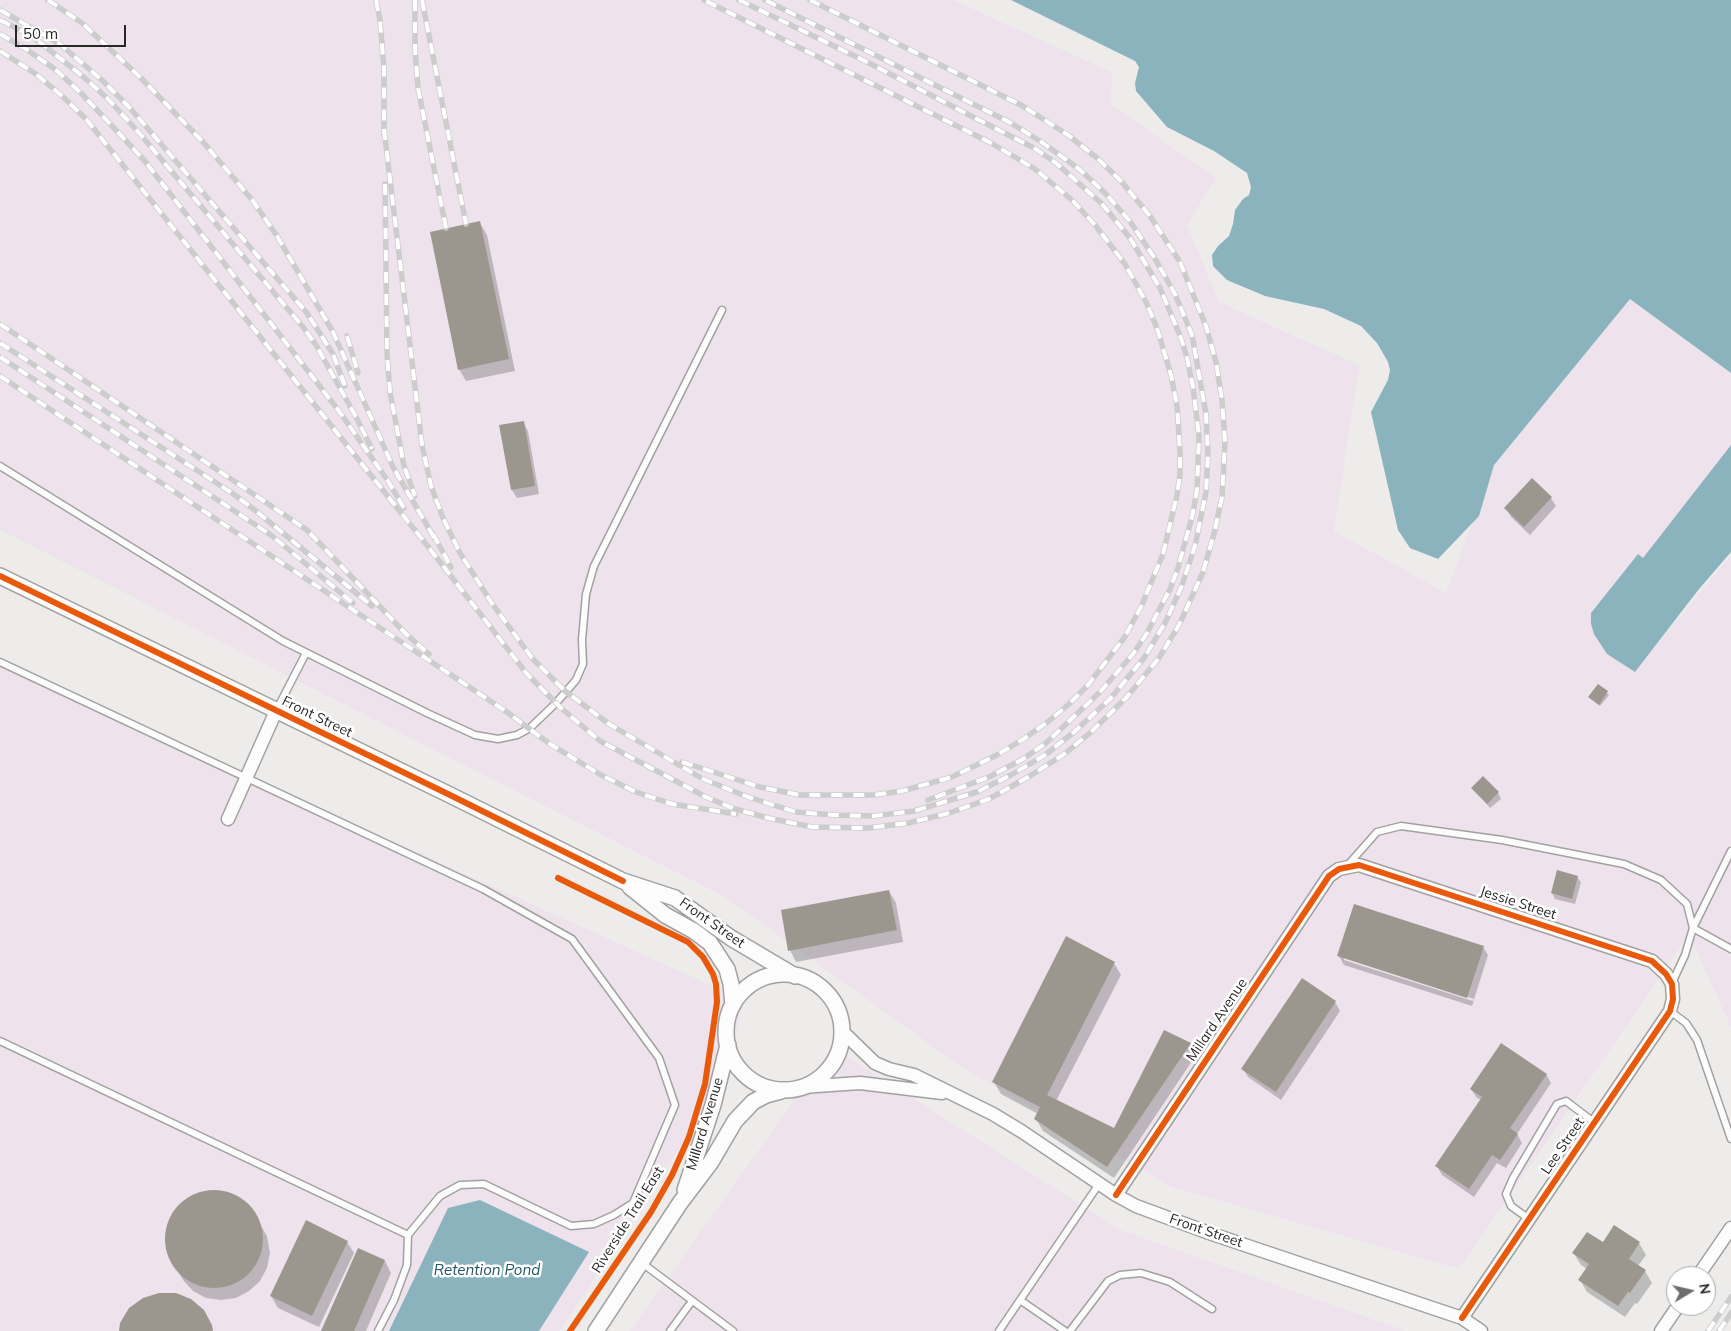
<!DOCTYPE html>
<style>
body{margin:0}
#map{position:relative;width:1731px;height:1331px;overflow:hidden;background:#edeceb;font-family:Mulish,sans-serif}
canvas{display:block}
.north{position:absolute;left:1666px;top:1266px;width:50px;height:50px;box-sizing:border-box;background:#fff;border:1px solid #a9a9a9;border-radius:50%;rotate:81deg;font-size:14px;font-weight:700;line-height:20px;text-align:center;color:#292827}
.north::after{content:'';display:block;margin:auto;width:18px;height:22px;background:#6e6d6c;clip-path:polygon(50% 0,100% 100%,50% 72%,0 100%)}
.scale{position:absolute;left:15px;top:25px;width:111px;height:22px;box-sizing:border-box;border:2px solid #292827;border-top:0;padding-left:6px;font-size:15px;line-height:18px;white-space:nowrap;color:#292827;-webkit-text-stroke:4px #fff;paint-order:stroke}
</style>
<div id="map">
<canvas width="1731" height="1331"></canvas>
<div class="north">N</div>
<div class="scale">50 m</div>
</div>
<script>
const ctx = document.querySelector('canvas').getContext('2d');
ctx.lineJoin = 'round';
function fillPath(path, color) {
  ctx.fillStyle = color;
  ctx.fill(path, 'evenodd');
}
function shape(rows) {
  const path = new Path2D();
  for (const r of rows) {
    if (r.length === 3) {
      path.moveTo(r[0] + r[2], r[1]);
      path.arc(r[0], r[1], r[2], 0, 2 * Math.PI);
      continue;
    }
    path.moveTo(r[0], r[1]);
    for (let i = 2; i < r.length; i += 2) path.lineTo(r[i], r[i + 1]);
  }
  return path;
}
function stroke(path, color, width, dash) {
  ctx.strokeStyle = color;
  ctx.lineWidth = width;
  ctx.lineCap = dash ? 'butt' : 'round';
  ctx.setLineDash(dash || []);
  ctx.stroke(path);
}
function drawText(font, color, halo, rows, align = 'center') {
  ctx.font = font + ' Mulish,sans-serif';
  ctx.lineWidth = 5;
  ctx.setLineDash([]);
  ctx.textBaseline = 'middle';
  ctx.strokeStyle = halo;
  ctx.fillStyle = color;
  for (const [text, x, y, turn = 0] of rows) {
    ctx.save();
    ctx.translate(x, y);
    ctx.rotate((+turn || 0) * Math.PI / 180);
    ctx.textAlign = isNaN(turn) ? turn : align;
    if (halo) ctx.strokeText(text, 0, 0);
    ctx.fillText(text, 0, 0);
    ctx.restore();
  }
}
fillPath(shape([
 [0,0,953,0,1112,72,1111,104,1216,178,1187,225,1219,302,1359,365,1334,531,1446,593,1494,465,1630,299,1731,373,1731,445,1643,559,1638,554,1591,613,1591,624,1635,671,1731,555,1731,1027,1689,935,1459,1269,1172,1187,961,1067,725,897,0,530],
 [0,663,743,1000,728,1074,560,1331,0,1331],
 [832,1047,1121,1230,1406,1331,630,1331]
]), '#eee3ec');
fillPath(shape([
 [1011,0,1731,0,1731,373,1630,299,1494,465,1479,516,1438,559,1410,548,1398,530,1371,412,1388,380,1390,370,1388,362,1377,343,1361,326,1324,309,1265,296,1227,280,1213,266,1212,255,1218,246,1229,236,1233,224,1235,210,1243,199,1249,195,1251,187,1247,173,1214,151,1167,127,1136,91,1135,83,1139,67,1135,61],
 [1731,445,1731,552,1699,589,1635,672,1607,654,1594,634,1591,624,1591,613,1638,554,1643,558],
 [480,1200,589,1252,539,1331,389,1331,448,1208]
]), '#8ab3be');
fillPath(shape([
 [480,223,487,235,515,371,466,381,459,369],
 [523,422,528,431,539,494,517,498,512,490],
 [1551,498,1556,506,1530,535,1511,517,1506,508],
 [1598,685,1609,695,1600,706,1589,697],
 [1473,788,1498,793,1501,799,1490,808],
 [1577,877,1581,882,1575,904,1555,899,1552,893],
 [889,891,896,903,903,942,796,962,790,950],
 [1483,947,1488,955,1472,1006,1344,965,1339,956],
 [1344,957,1474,999,1473,1001,1344,960],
 [1114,963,1121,975,1056,1101,1115,1130,1190,1043,1196,1055,1114,1178,1043,1131,1036,1119,1038,1114,1001,1094,994,1082],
 [1302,980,1335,1002,1340,1011,1281,1100,1248,1077,1243,1069],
 [1546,1074,1551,1083,1517,1134,1522,1143,1506,1168,1497,1163,1474,1197,1442,1175,1437,1166,1481,1100,1477,1098,1471,1089],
 [207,1192,224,1192,239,1198,251,1209,267,1236,270,1253,267,1268,260,1281,249,1291,236,1298,221,1300,206,1298,193,1291,183,1280,168,1254,166,1237,170,1221,179,1207,192,1197],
 [347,1242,354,1253,319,1327,278,1308,271,1296],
 [1639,1243,1646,1255,1638,1266,1645,1271,1652,1283,1637,1304,1635,1303,1625,1317,1587,1292,1580,1280,1587,1269,1581,1265,1574,1254,1603,1244],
 [359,1249,385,1261,391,1273,366,1331,322,1331]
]), '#0003');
fillPath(shape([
 [480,221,509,359,458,370,430,232],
 [524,421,535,486,511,490,499,425],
 [1532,478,1552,497,1524,527,1504,508],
 [1598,684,1608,691,1599,705,1588,697],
 [1483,776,1499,792,1487,804,1471,788],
 [1557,870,1578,876,1572,899,1551,893],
 [889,890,897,930,788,951,781,910],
 [1354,904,1484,946,1467,998,1337,956],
 [1066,936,1115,962,1047,1095,1114,1128,1164,1030,1191,1043,1107,1167,1034,1119,1040,1107,992,1082],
 [1302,978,1336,1001,1276,1092,1241,1069],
 [1501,1043,1547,1074,1510,1128,1518,1134,1500,1160,1492,1155,1469,1189,1435,1166,1482,1097,1470,1089],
 [214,1239,49],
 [306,1220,348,1241,312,1316,270,1296],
 [1614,1225,1640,1242,1629,1259,1646,1270,1630,1293,1628,1292,1618,1306,1578,1280,1589,1264,1572,1253,1587,1232,1603,1242],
 [358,1248,385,1260,354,1331,321,1331],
 [159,1293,176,1293,191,1299,204,1310,212,1325,213,1331,119,1331,120,1323,129,1308,143,1298]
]), '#9c978e');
const service = shape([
 [0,466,283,641,427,713,475,735,498,739,517,735,530,728,556,703,576,680,583,664,582,640,586,594,594,566,722,310],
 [0,662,483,889,572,939,659,1058,675,1105,633,1203,614,1215,594,1224,571,1226,484,1184,460,1185,440,1196,408,1235,0,1041],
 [277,709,306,653],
 [1731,851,1693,928,1731,949],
 [1347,866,1377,832,1401,826,1502,840,1624,864,1661,880,1687,904,1693,928,1685,955,1672,983],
 [1670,1011,1686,1023,1697,1040,1731,1139],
 [1529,1219,1511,1206,1506,1194,1513,1178,1557,1104,1566,1101,1595,1123],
 [642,1263,733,1331],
 [1020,1300,1065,1331],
 [378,1331,394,1300,407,1265,408,1235],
 [670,1331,692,1301],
 [999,1331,1099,1184],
 [1070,1331,1108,1281,1120,1275,1141,1273,1170,1282,1212,1309]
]);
const minor = shape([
 [228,819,276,711],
 [842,1031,875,1063,889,1069,914,1075,993,1114,1021,1131,1116,1195,1136,1206,1212,1234,1462,1318,1481,1331],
 [802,1087,860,1083,942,1093],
 [1116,1195,1329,876,1339,869,1359,865,1652,961,1666,974,1672,984,1673,999,1670,1011,1462,1318],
 [1698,1276,1731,1228],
 [1661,1331,1678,1306]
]);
const tertiary = shape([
 [0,576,448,794,623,881,675,898,731,938,795,976],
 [630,887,665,915,694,931,710,943,727,969,731,984,733,1005],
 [784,1032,58],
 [685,1190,713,1105,728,1045],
 [596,1331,680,1203,711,1162,735,1121,753,1102,766,1095,781,1091]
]);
stroke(service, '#a2a1a0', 9);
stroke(minor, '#a2a1a0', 15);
stroke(tertiary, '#a2a1a0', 18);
stroke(service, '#fcfcfc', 6);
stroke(minor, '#fcfcfc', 12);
stroke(tertiary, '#fcfcfc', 15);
const rail = shape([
 [48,0,82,23,142,79,204,143,253,201,277,236,333,332,393,467,435,539],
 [376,0,380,20,384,69,384,134],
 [415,0,415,49,418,88,446,228],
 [422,0,466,224],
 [739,0,867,62,977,119,1034,148,1056,163,1101,203,1130,238,1160,288,1181,338,1187,358,1193,387,1199,436,1197,490,1192,517,1178,568,1170,589,1147,633,1133,654,1100,692,1046,743,1023,759,989,777,928,800],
 [0,10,60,44,104,82,130,108,307,313,333,354,345,386],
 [0,20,32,36,86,79,109,100,140,134,303,327,316,345,356,417,372,449],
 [0,34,26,49,56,70,82,94,144,160,339,411,388,481,404,508],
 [0,51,36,74,62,96,86,119,426,544,527,674,561,708,600,741,706,797,735,809,768,818,812,827,868,828,908,823,949,813,989,799,1030,776,1063,755,1091,732,1126,698,1159,658,1179,625,1203,572,1214,534,1222,497,1225,442,1222,400,1216,362,1206,326,1180,262,1150,216,1121,181,1097,158,1068,135,1021,105,810,0],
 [384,129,422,445,431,486,443,518,460,553,491,602,532,658,565,691,609,724,703,779,748,797,796,812,834,815,873,816,914,811,977,792,1011,775,1045,755,1074,732,1110,699,1144,658,1165,623,1181,588,1195,546,1206,492,1208,454,1206,414,1192,335,1175,294,1154,257,1129,220,1105,193,1079,169,1043,143,1011,123,765,0],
 [385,184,387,354,390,392,404,466,415,496],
 [0,324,307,530,407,635,429,654],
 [347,336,358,373],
 [0,343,232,493,256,511,372,606],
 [0,357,271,535,353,603],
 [0,376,504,710,550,744,601,775,636,792,672,804,736,814],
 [433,534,451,567],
 [682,762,760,787,800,795,874,795,902,791,952,777,995,756,1022,740,1049,721,1069,704,1088,685,1124,638,1141,607,1163,554,1177,495,1180,475,1180,452,1177,406,1171,375,1158,331,1147,304,1125,264,1095,225,1073,201,1035,169,991,143,704,0],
 [1708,1331,1731,1297],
 [1719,1331,1731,1313]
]);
stroke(rail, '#ccc', 5.5);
stroke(rail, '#fff', 4, [11]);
stroke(shape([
 [0,576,448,794,623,881],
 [558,878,688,942,703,957,713,974,716,984,717,1002,705,1084,689,1137,672,1175,651,1212,570,1331],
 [1116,1195,1329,876,1339,869,1359,865,1652,961,1666,974,1672,984,1673,999,1670,1011,1462,1318]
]), '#e8590c', 6);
drawText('14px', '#292827', '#fff', [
 ["Front Street",317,717,26],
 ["Jessie Street",1518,903,18],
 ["Front Street",712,923,35],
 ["Millard Avenue",1217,1020,-56],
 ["Millard Avenue",705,1124,-73],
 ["Lee Street",1563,1146,-56],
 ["Riverside Trail East",628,1220,-58],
 ["Front Street",1206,1231,19]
]);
drawText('italic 15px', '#225562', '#fff', [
 ["Retention Pond",487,1270]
]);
</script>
